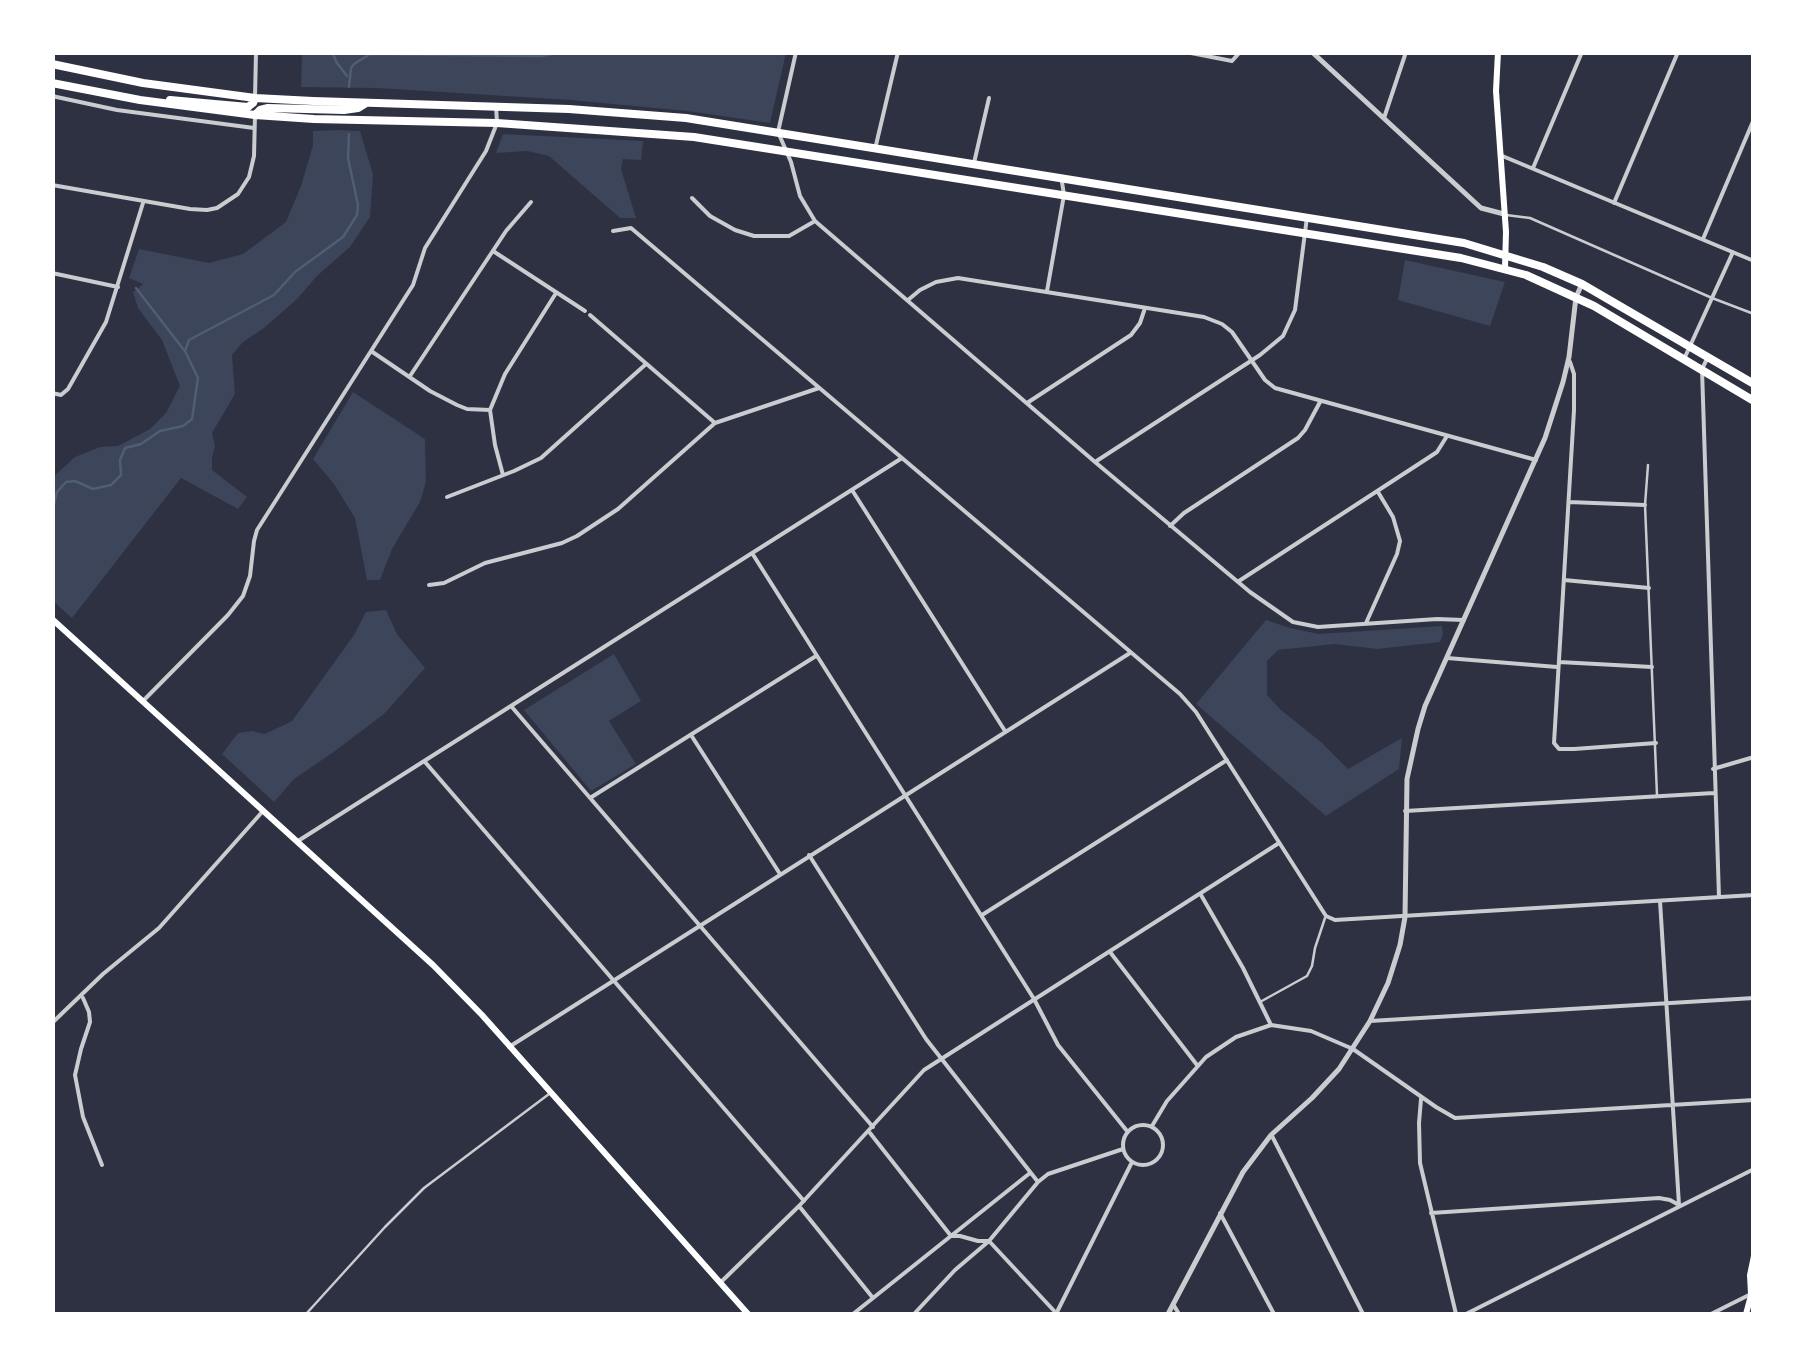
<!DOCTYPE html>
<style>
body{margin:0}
#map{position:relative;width:1806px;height:1367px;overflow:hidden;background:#2d3142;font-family:Rubik,sans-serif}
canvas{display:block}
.frame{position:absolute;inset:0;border:55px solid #fff;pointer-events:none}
</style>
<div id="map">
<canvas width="1806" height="1367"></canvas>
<div class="frame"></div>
</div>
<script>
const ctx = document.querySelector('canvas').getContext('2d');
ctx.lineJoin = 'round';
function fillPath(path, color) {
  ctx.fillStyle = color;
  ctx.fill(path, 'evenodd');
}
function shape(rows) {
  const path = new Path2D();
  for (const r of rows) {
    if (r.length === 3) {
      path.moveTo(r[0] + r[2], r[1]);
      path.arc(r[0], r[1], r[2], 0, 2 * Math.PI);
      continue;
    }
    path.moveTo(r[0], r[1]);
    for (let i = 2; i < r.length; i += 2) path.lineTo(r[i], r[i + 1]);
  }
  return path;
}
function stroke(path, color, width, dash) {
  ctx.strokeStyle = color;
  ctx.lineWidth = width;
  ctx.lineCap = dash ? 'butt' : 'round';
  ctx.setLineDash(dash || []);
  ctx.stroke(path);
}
fillPath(shape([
 [302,53,302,52,786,53,770,123,687,111,570,100,376,88,301,87],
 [338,130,360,131,373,174,370,217,350,247,318,275,297,299,264,328,243,342,232,355,235,394,212,433,215,446,212,458,212,470,247,497,238,509,181,478,72,618,53,601,53,477,75,457,100,447,118,446,150,429,166,413,180,386,162,340,138,308,133,292,143,284,129,278,139,249,209,263,243,254,286,222,301,186,313,145,313,131],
 [503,134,643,141,641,160,623,159,621,169,636,218,620,218,549,156,527,151,496,153],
 [1405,260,1505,282,1490,326,1398,300],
 [353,392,425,439,426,482,420,502,392,549,380,580,367,580,355,518,334,484,313,459],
 [386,610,397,634,425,668,384,714,335,751,294,779,274,802,222,754,238,733,252,731,265,734,292,721,354,635,366,612],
 [1266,620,1290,628,1319,634,1442,626,1443,634,1440,642,1377,649,1334,644,1278,650,1267,661,1267,695,1281,710,1321,742,1348,769,1402,738,1399,769,1326,816,1196,704],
 [614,654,641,701,609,721,636,764,591,791,524,710]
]), '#3c4559');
stroke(shape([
 [332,52,337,63,347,76],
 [349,87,351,68,354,64,370,54,541,56,563,52],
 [136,288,184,350],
 [52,512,57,492,66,482,75,481,93,489,111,485,121,475,120,460,125,448,141,444,160,431,183,426,192,419,198,378,185,351,189,340,274,295,295,272,343,237,357,215,358,205,348,158,349,134]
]), '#4f5d75', 2.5);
stroke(shape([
 [1506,215,1530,218,1712,298,1754,314],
 [1648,465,1645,505,1657,795],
 [1260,1002,1307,976,1312,966,1315,948,1325,918],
 [306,1314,385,1227,424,1188,549,1094]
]), '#caccd0', 2.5);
stroke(shape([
 [796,52,778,132,791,162,800,196,815,221,1095,462,1250,592,1293,622,1318,627,1437,619,1464,620],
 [1186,52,1232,61,1240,52],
 [52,96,117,110,254,128],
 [255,98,256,52],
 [1384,118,1406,52],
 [876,145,898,52],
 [1500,155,1754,261],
 [974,163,989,98],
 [1533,168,1582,52],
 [52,185,190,209,207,210,217,208,238,194,249,177,254,156,255,115],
 [692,198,710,216,735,230,754,236,789,236,815,221],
 [1614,203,1678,52],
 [613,231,631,228,1180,694,1196,712,1326,916,1335,920,1754,895],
 [1703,239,1754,119],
 [493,251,585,311],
 [52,273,118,287],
 [1047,291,1064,195,1062,182],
 [908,300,920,290,936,282,958,278,1204,317,1222,324,1232,332,1265,380,1275,388,1536,460],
 [590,315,715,423],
 [371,351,430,391,457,405,467,409,490,410],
 [1685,357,1733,252],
 [1707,359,1702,369,1719,897],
 [1570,362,1574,374,1574,410,1554,743,1559,749,1574,749,1656,743],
 [410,376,506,231,531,202],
 [52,393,61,395,68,389,106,322,143,203],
 [1027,403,1131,335,1140,323,1145,308],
 [1095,462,1260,355,1283,336,1295,310,1307,217],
 [503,475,495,445,490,410,505,374,556,293],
 [852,490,1005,731],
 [447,497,514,471,541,458,646,364],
 [1569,502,1645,505],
 [1170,526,1184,513,1298,438,1305,430,1320,402],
 [752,553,1034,999,1058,1045,1127,1131],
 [1564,580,1649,588],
 [1239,581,1431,456,1437,452,1447,436],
 [429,585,444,583,485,563,562,543,577,536,618,509,715,423,819,388],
 [1366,623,1397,554,1400,541,1393,517,1378,492],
 [1447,658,1557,667],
 [1559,662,1652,667],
 [143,701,228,615,243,596,250,576,254,541,257,530,413,285,425,248,486,151,497,123,496,106],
 [511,706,873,1127],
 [691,735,780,874],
 [425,762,804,1201],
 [1713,769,1754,757],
 [590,798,816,656],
 [1405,811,1714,793],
 [298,841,902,458],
 [809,855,926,1039,1038,1182],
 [1201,895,1243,968,1271,1025],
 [982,915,1227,760],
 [1110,952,1197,1065],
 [83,998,89,1012,90,1022,81,1049,75,1075,83,1117,102,1165],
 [1370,1021,1754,998],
 [52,1023,103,974,159,928,263,811],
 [509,1047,1130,653],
 [1421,1099,1419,1123,1420,1163,1456,1314],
 [1143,1145,20],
 [1152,1126,1167,1101,1206,1057,1236,1037,1271,1025,1311,1031,1353,1049,1436,1107,1455,1118,1754,1100],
 [870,1133,951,1236,960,1236,978,1241,989,1241,1057,1314],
 [1272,1136,1363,1314],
 [799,1206,873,1298],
 [1220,1213,1274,1314],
 [1431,1213,1659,1198,1670,1200,1679,1205,1660,901],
 [721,1282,799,1206,924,1070,1279,843],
 [1173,1304,1179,1314],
 [853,1314,1030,1173],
 [914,1314,955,1270,989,1241,1038,1182,1048,1174,1123,1149],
 [1056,1314,1132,1162],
 [1466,1314,1754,1169],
 [1711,1314,1751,1294]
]), '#caccd0', 4);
stroke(shape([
 [1312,52,1481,208,1504,214],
 [1168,1314,1243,1172,1271,1135,1312,1098,1339,1069,1370,1021,1388,983,1400,945,1405,917,1407,779,1418,729,1425,706,1545,438,1563,382,1569,357,1576,297,1582,284]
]), '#caccd0', 5);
stroke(shape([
 [1498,52,1496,91,1506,232,1505,268],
 [52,619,433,965,482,1015,748,1314],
 [1751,1294,1750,1275,1754,1256],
 [1746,1314,1752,1292]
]), '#fff', 6);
stroke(shape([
 [52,64,143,83,255,98,313,101,569,109,686,118,1464,243,1543,267,1582,284,1754,384],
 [52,83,140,100,255,115,314,119,497,123,694,137,1461,258,1526,275,1594,306,1754,401],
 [170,100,248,107,253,103,255,98],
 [255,115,260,110,268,108,344,110,358,108,366,103]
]), '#fff', 8);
</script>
